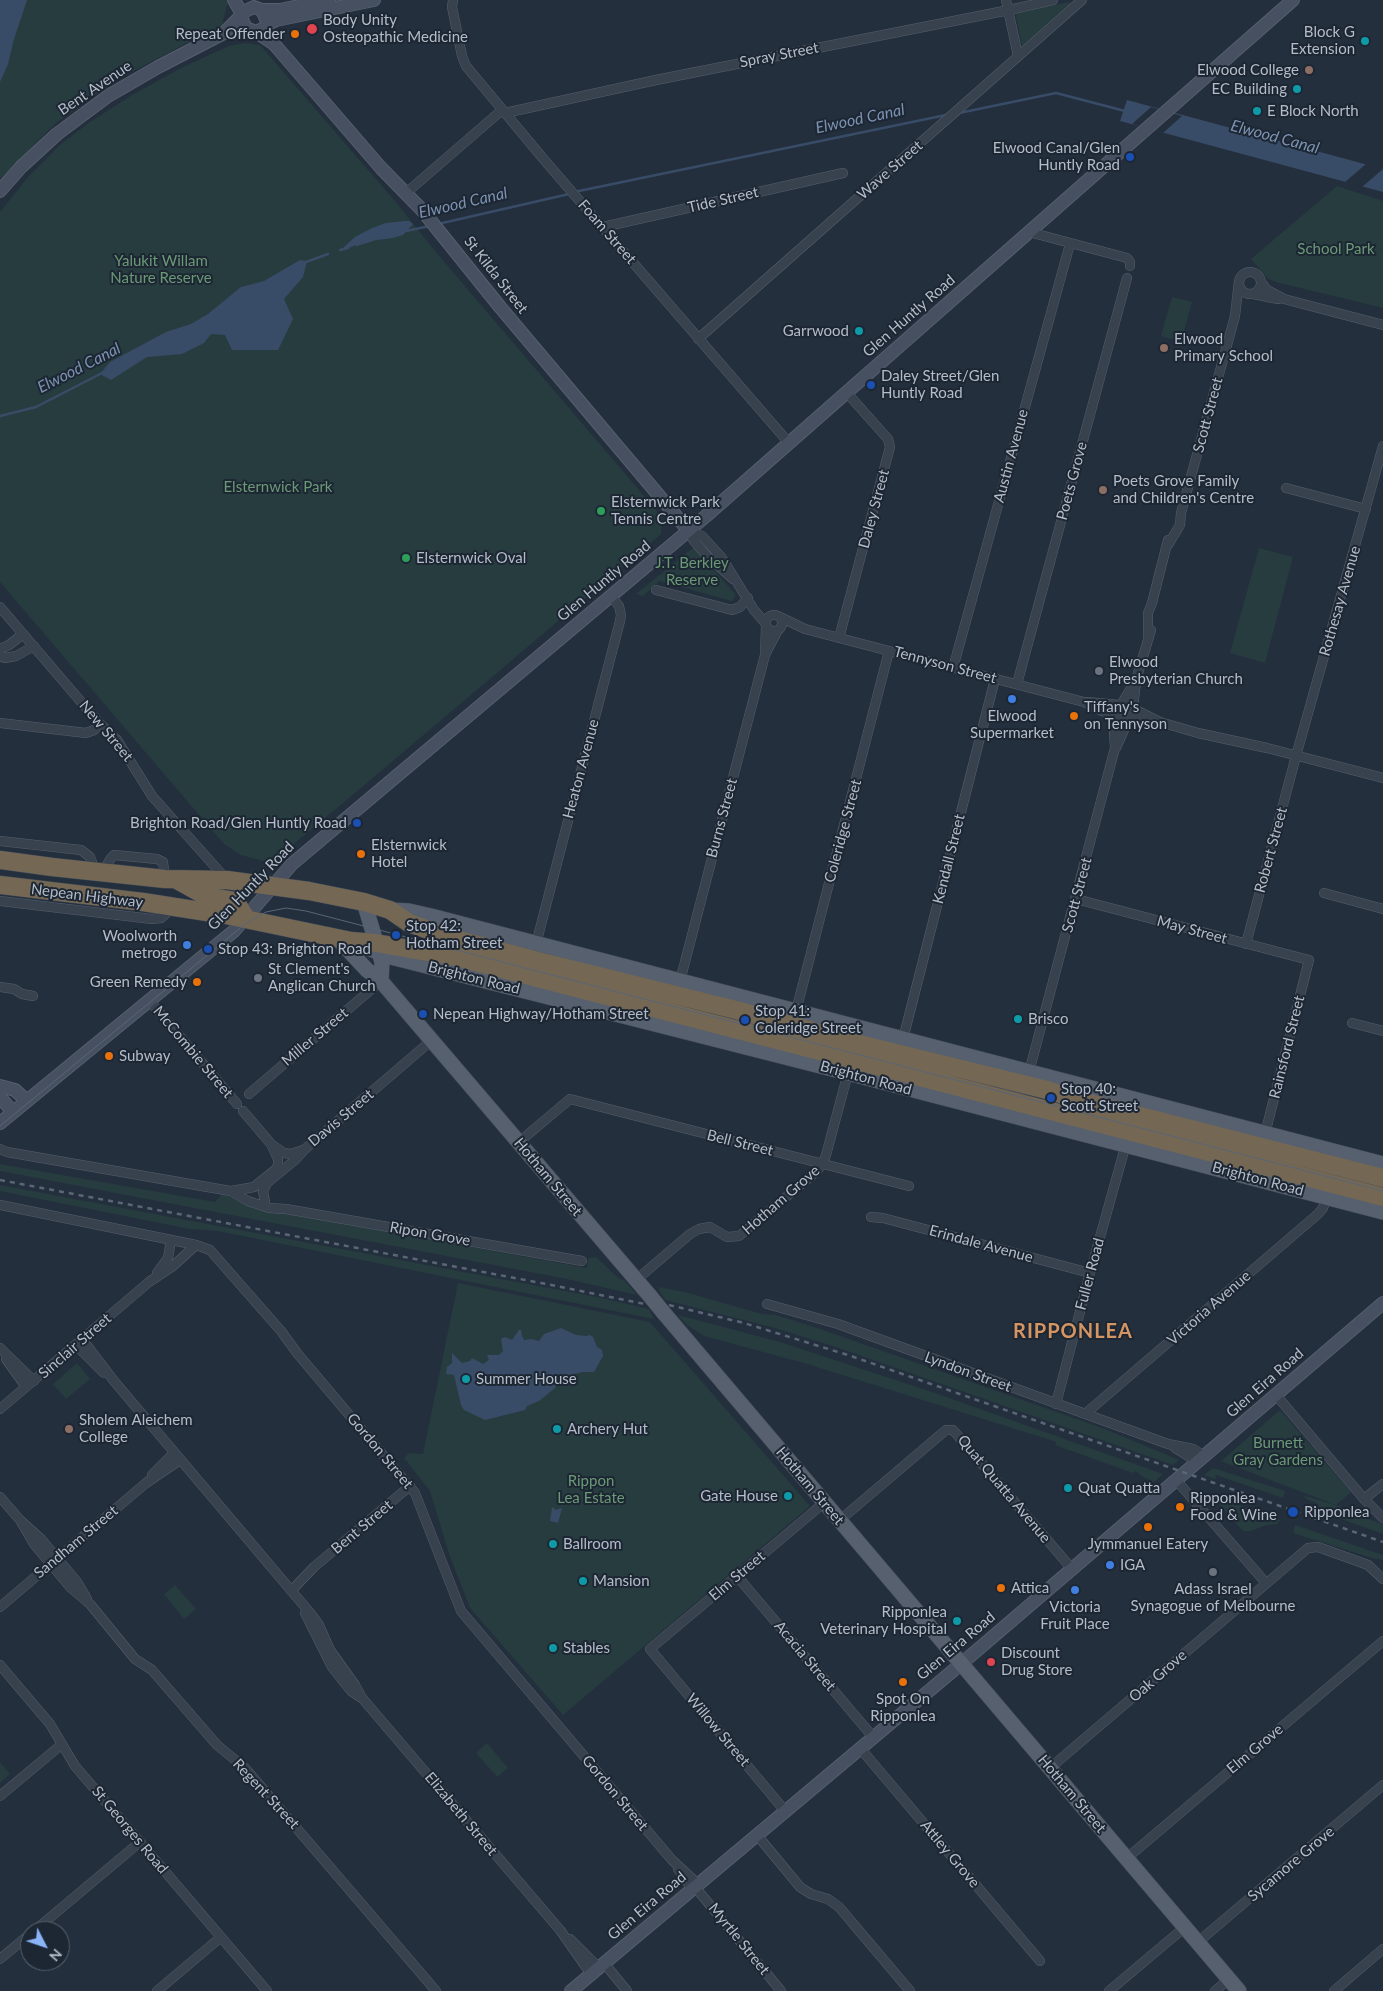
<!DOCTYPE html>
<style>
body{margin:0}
#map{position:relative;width:1383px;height:1991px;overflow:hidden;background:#242f3e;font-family:Lato,sans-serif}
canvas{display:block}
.north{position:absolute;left:20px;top:1921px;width:50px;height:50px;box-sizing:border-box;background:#1d2633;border:1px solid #59626f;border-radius:50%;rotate:131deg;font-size:14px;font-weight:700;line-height:20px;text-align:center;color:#b4bcc9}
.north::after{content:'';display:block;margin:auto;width:18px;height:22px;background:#8ab4f8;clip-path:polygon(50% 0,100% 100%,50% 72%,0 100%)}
</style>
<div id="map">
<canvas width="1383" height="1991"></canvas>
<div class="north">N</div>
</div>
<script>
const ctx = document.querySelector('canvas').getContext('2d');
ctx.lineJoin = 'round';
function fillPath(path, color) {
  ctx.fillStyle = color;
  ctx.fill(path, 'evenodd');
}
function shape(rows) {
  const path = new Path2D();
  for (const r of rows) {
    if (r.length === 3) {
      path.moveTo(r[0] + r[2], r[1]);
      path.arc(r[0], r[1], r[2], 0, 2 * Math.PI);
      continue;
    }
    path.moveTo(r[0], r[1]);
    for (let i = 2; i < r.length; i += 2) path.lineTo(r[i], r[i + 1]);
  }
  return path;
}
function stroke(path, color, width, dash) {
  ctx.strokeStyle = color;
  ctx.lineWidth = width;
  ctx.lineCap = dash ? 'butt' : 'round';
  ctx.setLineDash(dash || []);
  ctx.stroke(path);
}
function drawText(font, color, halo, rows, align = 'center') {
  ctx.font = font + ' Lato,sans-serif';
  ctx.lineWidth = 4;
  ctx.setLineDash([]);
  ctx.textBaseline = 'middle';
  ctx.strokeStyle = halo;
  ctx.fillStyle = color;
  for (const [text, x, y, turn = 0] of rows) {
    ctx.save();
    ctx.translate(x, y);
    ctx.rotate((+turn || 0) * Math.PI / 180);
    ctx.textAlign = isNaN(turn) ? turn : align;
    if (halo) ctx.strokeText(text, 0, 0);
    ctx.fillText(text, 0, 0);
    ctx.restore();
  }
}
fillPath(shape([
 [0,0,227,0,228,2,222,25,114,81,56,123,0,179],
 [1069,2,1071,3,1070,5,1022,46,1016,17,1017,13],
 [245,43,260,45,395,201,435,251,662,517,661,534,342,804,274,860,267,862,241,855,224,844,0,582,0,212,28,177,60,145,87,124,132,95,181,68,229,46],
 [1337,186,1383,201,1383,308,1276,282,1268,279,1251,259],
 [1172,297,1192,302,1181,342,1161,336],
 [694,547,736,595,732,601,659,581,643,596,636,594],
 [1259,548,1293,557,1265,663,1230,653],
 [0,1164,215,1202,222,1194,278,1212,587,1268,589,1258,596,1257,617,1277,625,1281,637,1295,567,1279,0,1171],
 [0,1185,597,1297,649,1309,654,1319,218,1231,190,1229,0,1191],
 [458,1283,650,1322,810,1506,563,1715,470,1608,449,1554,430,1491,404,1458,409,1453,423,1454],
 [657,1287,685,1292,762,1314,776,1315,820,1329,1105,1429,1179,1460,1173,1465,836,1347,775,1328,665,1300],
 [678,1315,780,1342,935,1393,1163,1474,1154,1482,1141,1476,1136,1471,1133,1473,1055,1445,1057,1442,804,1363,704,1336,687,1325],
 [77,1363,90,1379,66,1399,53,1384],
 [1280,1410,1351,1492,1336,1505,1221,1461],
 [1213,1468,1285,1491,1283,1498,1216,1475,1215,1479,1204,1475],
 [1210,1493,1216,1497,1280,1520,1277,1524,1266,1525,1251,1531,1243,1531],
 [1305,1496,1356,1511,1361,1514,1363,1517,1383,1524,1383,1534,1327,1514,1329,1510,1321,1507,1319,1511,1316,1510,1318,1504,1309,1500,1304,1497],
 [1295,1525,1383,1555,1383,1560,1372,1558,1293,1533],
 [175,1585,196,1609,184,1619,164,1594],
 [487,1743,508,1768,497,1777,476,1753],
 [0,1762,10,1774,0,1783]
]), '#263c3f');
fillPath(shape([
 [0,0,27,0,14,39,8,64,0,82],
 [1127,100,1383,169,1383,192,1120,121],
 [405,221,409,221,413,224,403,235,393,238,362,242,349,248,343,248,355,237,372,228,386,223],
 [300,260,307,261,303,277,284,299,293,319,278,350,232,350,225,335,211,334,204,343,182,354,147,357,111,380,100,374,110,362,166,332,191,324,208,314,241,287,264,281],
 [561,1328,576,1335,586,1336,590,1335,593,1337,597,1347,602,1350,603,1356,594,1372,583,1372,560,1377,555,1388,539,1401,527,1406,525,1410,485,1420,464,1410,461,1405,454,1375,446,1374,447,1367,452,1363,452,1353,462,1363,470,1361,472,1358,483,1364,489,1360,487,1355,499,1355,503,1351,501,1339,505,1337,512,1340,519,1330,521,1330,522,1336,524,1340,531,1339,539,1341,544,1334],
 [552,1507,556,1510,562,1508,558,1523,550,1521]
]), '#394c67');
fillPath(shape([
 [1151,107,1182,116,1163,133,1132,124],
 [1366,164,1383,169,1362,187,1345,182]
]), '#242f3e');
stroke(shape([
 [959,113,1056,93,1125,111],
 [574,192,946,115],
 [438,224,569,194],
 [406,231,430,226],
 [356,245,372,240],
 [340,250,348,248],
 [306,262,328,254],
 [0,416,36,407,102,373]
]), '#394c67', 2.5);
const street = shape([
 [453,0,452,7,462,56,466,66,546,162,789,443],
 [1006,0,1018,56],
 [505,113,656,80,1009,10,1053,0],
 [406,193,502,110],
 [603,227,843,173],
 [1029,232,1127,258,1130,262,1130,266],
 [1250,283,11],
 [1261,282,1267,290,1284,299,1383,325],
 [1253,294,1278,299],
 [698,339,1082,0],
 [1286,488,1366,509],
 [688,530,702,536,722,558,754,610,766,624],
 [688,530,694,541,707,556,733,579],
 [1168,545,1180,525,1181,513,1235,316,1239,281],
 [656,590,732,610,740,607,748,598],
 [0,607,100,724,117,740,152,796,226,879],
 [774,623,8],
 [778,616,805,629,1084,702,1102,711,1116,714],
 [1148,635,1148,613,1152,603,1168,540],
 [839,638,890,447,888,439,847,393],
 [0,649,9,645,23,634],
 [766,653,778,630],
 [0,656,5,658,16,656,34,646],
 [953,668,1070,244],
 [1017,684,1127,278],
 [1087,702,1119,705,1128,703,1133,708,1134,713,1130,719,1123,721,1117,716,1116,711],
 [1122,703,1136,680,1151,630],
 [1133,708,1136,682],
 [1134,709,1160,722,1198,733,1267,748,1383,778],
 [1130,719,1157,722],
 [0,723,86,733,94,730,100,724],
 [1116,748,1124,730,1126,721],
 [0,841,81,850,90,857,92,862,90,871],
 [103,871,111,858,114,855,157,859,163,862,165,879],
 [1324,893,1383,909],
 [1076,899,1309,960,1265,1134],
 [0,901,152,919,161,918,173,907],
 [536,944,620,621,621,615,619,606,611,596],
 [1246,944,1296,756,1383,446],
 [680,981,765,655,766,626],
 [0,987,14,989,22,994,33,996],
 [149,1000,237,1104],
 [796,1011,889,651],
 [1352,1023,1383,1031],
 [903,1039,995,679],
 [1029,1072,1115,748,1114,734,1117,716],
 [249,1094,381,981],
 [243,1111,271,1144,284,1153,291,1154,303,1150],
 [519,1142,570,1099,909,1186],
 [0,1149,7,1152,236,1192],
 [231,1191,248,1201,269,1208,286,1209,582,1261],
 [231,1191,254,1187,275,1170,278,1166,278,1159,272,1146],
 [265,1202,263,1191,267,1183,295,1160,305,1149,432,1040],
 [0,1205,196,1245,210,1250,281,1331,297,1353,415,1493,461,1611,672,1860,698,1884],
 [871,1217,883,1218,1090,1273],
 [157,1273,168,1258,171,1240],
 [636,1280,690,1234,699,1229,710,1227,727,1237,739,1236,816,1172,823,1163,826,1155,848,1073],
 [767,1304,838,1324,1168,1444,1193,1449,1205,1456],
 [82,1339,114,1381,311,1614,319,1625,330,1650,355,1685,362,1698,560,1930,591,1974],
 [76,1345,104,1373],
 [0,1348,34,1381],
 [6,1359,26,1387],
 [1276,1395,1364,1499,1383,1518],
 [1056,1404,1090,1273,1126,1144],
 [0,1409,149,1282,173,1266,196,1245],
 [1085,1414,1318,1214,1323,1208,1327,1197],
 [1175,1448,1198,1462],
 [152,1475,174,1453],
 [1176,1480,1266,1583],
 [0,1497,20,1520,41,1539,77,1582,87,1599],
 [1364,1499,1383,1484],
 [20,1520,34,1544,71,1588,90,1604,135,1659,152,1670,217,1745,245,1768,436,1991],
 [840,1520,946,1430,953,1430,1072,1569],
 [737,1576,873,1737],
 [291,1591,314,1567,410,1486],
 [0,1607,146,1483,180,1460],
 [305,1613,332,1667,351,1691,360,1697],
 [0,1665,50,1724,75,1766,267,1991],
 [860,1748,1040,1961],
 [1050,1768,1308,1548,1318,1547,1368,1565,1383,1579],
 [0,1796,61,1745],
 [785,1811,650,1649,825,1502],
 [757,1835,800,1887,811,1894,828,1899,839,1907,910,1991],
 [1127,1858,1383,1641],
 [678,1869,692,1889],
 [695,1887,781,1991],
 [34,1931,140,1842],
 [570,1939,599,1968],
 [1198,1942,1383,1785],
 [0,1959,30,1934],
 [604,1963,627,1991],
 [157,1991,221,1937],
 [1109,1991,1185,1927],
 [1215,1991,1229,1979],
 [1334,1991,1383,1949]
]);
const secondary = shape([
 [234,0,242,14],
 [254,7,262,10,268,24,265,28,256,32,246,28,241,18,243,12,254,7],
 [262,10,280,10,329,0],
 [268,24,276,20,374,0],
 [256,32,274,44,381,168,422,210,500,307,688,530],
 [0,191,21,167,57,134,108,96,158,67,224,33,241,16],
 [0,1086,15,1090,27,1101],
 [0,1097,13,1112],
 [0,1123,234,931,292,864,706,516,1293,0],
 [571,1991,961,1664,1383,1303]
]);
const primary = shape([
 [364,902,382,962,381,981],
 [390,910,409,911,431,916,1383,1164],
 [337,938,367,970,381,981,650,1296],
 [357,944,391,957,848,1073,1383,1212],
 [663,1312,1239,1991]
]);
const highway = shape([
 [0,860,52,867,165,879,227,880,309,891,364,902,390,910,409,923,448,937,538,961,740,1011,851,1042,1047,1090,1097,1105,1383,1178],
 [177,880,206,896,235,901,246,918],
 [0,885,143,902,226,915,351,941,376,943,460,958,1383,1197]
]);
stroke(street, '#565f6c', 10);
stroke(secondary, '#565f6c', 14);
stroke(primary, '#414a57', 16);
stroke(highway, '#434c59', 19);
stroke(street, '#38414e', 9);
stroke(secondary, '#465061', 12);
stroke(primary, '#56606e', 15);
stroke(highway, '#746855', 18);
stroke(shape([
 [0,1126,245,924,266,912,286,908,306,911,1383,1191]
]), '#5a6575', 1);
stroke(shape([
 [0,1180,541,1283,645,1304],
 [669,1305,744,1323,851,1356,1383,1542]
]), '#5a6575', 2.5, [5, 5]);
const primaryBridge = shape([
 [650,1296,663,1312]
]);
stroke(primaryBridge, '#414a57', 16, []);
stroke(primaryBridge, '#56606e', 15);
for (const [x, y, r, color] of [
 [312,29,6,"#e0444e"],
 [295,34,5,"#e8710a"],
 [1365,41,5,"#0f9aa8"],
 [1309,70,5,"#8d6e63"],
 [1297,89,5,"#0f9aa8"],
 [1257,111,5,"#0f9aa8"],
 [1130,157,5,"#1a4fb4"],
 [859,331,5,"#0f9aa8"],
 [1164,348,5,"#8d6e63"],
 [871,385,5,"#1a4fb4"],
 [1103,490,5,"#8d6e63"],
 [601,511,5,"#2e9e5b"],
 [406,558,5,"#2e9e5b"],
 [1099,671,5,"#6b7280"],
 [1012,699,5,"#3f7fe0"],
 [1074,716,5,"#e8710a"],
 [357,823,5,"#1a4fb4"],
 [361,854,5,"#e8710a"],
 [396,935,5,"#1a4fb4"],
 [187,945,5,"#3f7fe0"],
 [208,949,5,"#1a4fb4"],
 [258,978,5,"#6b7280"],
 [197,982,5,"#e8710a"],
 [423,1014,5,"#1a4fb4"],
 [1018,1019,5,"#0f9aa8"],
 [745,1020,5,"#1a4fb4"],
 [109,1056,5,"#e8710a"],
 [1051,1098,5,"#1a4fb4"],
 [466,1379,5,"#0f9aa8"],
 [69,1429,5,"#8d6e63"],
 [557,1429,5,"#0f9aa8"],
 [1068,1488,5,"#0f9aa8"],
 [788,1496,5,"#0f9aa8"],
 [1180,1507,5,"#e8710a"],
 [1293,1512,6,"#1a4fb4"],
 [1148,1527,5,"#e8710a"],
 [553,1544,5,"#0f9aa8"],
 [1110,1565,5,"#3f7fe0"],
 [1213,1572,5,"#6b7280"],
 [583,1581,5,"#0f9aa8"],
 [1001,1588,5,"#e8710a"],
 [1075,1590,5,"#3f7fe0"],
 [957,1621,5,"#0f9aa8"],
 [553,1648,5,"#0f9aa8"],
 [991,1662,5,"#e0444e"],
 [903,1682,5,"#e8710a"]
]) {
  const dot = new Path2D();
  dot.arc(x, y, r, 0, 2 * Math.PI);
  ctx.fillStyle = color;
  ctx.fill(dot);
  stroke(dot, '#1d2633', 2);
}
drawText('15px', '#b4bcc9', '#1d2633', [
 ["Body Unity",323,20],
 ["Osteopathic Medicine",323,37],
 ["Block G",1355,32,"right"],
 ["Extension",1355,49,"right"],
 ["Repeat Offender",285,34,"right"],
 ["Elwood College",1299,70,"right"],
 ["EC Building",1287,89,"right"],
 ["E Block North",1267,111],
 ["Elwood Canal/Glen",1120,148,"right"],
 ["Huntly Road",1120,165,"right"],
 ["Garrwood",849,331,"right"],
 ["Elwood",1174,339],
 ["Primary School",1174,356],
 ["Daley Street/Glen",881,376],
 ["Huntly Road",881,393],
 ["Poets Grove Family",1113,481],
 ["and Children's Centre",1113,498],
 ["Elsternwick Park",611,502],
 ["Tennis Centre",611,519],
 ["Elsternwick Oval",416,558],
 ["Elwood",1109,662],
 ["Presbyterian Church",1109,679],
 ["Tiffany's",1084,707],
 ["on Tennyson",1084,724],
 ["Elwood",1012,716,"center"],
 ["Supermarket",1012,733,"center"],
 ["Brighton Road/Glen Huntly Road",347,823,"right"],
 ["Elsternwick",371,845],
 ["Hotel",371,862],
 ["Stop 42:",406,926],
 ["Hotham Street",406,943],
 ["Woolworth",177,936,"right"],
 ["metrogo",177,953,"right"],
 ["Stop 43: Brighton Road",218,949],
 ["St Clement's",268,969],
 ["Anglican Church",268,986],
 ["Green Remedy",187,982,"right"],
 ["Stop 41:",755,1011],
 ["Coleridge Street",755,1028],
 ["Nepean Highway/Hotham Street",433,1014],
 ["Brisco",1028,1019],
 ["Subway",119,1056],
 ["Stop 40:",1061,1089],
 ["Scott Street",1061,1106],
 ["Summer House",476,1379],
 ["Sholem Aleichem",79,1420],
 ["College",79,1437],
 ["Archery Hut",567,1429],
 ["Quat Quatta",1078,1488],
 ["Gate House",778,1496,"right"],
 ["Ripponlea",1190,1498],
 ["Food & Wine",1190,1515],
 ["Ripponlea",1304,1512],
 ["Ballroom",563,1544],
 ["Jymmanuel Eatery",1148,1544,"center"],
 ["IGA",1120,1565],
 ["Mansion",593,1581],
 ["Attica",1011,1588],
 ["Adass Israel",1213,1589,"center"],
 ["Synagogue of Melbourne",1213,1606,"center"],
 ["Victoria",1075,1607,"center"],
 ["Fruit Place",1075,1624,"center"],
 ["Ripponlea",947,1612,"right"],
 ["Veterinary Hospital",947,1629,"right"],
 ["Stables",563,1648],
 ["Discount",1001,1653],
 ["Drug Store",1001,1670],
 ["Spot On",903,1699,"center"],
 ["Ripponlea",903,1716,"center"]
], 'left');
drawText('15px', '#b4bcc9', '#1d2633', [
 ["Spray Street",779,55,-11],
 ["Bent Avenue",95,88,-34],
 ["Wave Street",890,170,-41],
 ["Tide Street",723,200,-13],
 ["Foam Street",607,232,49],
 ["St Kilda Street",496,275,52],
 ["Glen Huntly Road",909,316,-41],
 ["Scott Street",1208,415,-75],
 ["Austin Avenue",1011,456,-75],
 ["Poets Grove",1072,481,-75],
 ["Daley Street",874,509,-75],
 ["Glen Huntly Road",604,581,-40],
 ["Rothesay Avenue",1340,601,-74],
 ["Tennyson Street",945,665,15],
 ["New Street",106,731,50],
 ["Heaton Avenue",581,769,-75],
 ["Burns Street",722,818,-75],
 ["Coleridge Street",843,831,-75],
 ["Robert Street",1271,850,-75],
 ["Kendall Street",949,859,-76],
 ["Glen Huntly Road",251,886,-46],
 ["Scott Street",1077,895,-75],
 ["Nepean Highway",87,896,7],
 ["May Street",1192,930,15],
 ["Brighton Road",474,978,14],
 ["Miller Street",315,1037,-40],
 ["Rainsford Street",1287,1047,-76],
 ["McCombie Street",193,1052,50],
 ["Brighton Road",866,1078,15],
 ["Davis Street",341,1118,-40],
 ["Bell Street",740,1143,14],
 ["Hotham Street",548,1177,50],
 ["Brighton Road",1258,1179,15],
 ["Hotham Grove",781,1200,-41],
 ["Ripon Grove",430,1234,10],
 ["Erindale Avenue",981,1244,15],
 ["Fuller Road",1090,1274,-75],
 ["Victoria Avenue",1209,1308,-41],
 ["Sinclair Street",75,1346,-41],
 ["Lyndon Street",968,1372,20],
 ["Glen Eira Road",1265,1383,-41],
 ["Gordon Street",380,1451,50],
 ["Hotham Street",810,1486,50],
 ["Quat Quatta Avenue",1004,1489,50],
 ["Bent Street",362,1527,-40],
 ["Sandham Street",76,1542,-40],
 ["Elm Street",737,1576,-40],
 ["Glen Eira Road",956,1646,-40],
 ["Acacia Street",805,1656,50],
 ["Oak Grove",1158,1676,-41],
 ["Willow Street",718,1730,50],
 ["Elm Grove",1255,1749,-40],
 ["Gordon Street",615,1793,50],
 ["Regent Street",266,1794,47],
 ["Hotham Street",1072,1794,50],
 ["Elizabeth Street",461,1814,50],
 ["St Georges Road",130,1830,50],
 ["Attley Grove",950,1854,50],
 ["Sycamore Grove",1291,1864,-40],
 ["Glen Eira Road",647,1906,-40],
 ["Myrtle Street",739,1939,51]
]);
drawText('15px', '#6b9a76', '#1d2633', [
 ["School Park",1336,249],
 ["Yalukit Willam",161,261],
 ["Nature Reserve",161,278],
 ["Elsternwick Park",278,487],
 ["J.T. Berkley",692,563],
 ["Reserve",692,580],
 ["Burnett",1278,1443],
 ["Gray Gardens",1278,1460],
 ["Rippon",591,1481],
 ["Lea Estate",591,1498]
]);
drawText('italic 16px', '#7c92b1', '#1d2633', [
 ["Elwood Canal",860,119,-12],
 ["Elwood Canal",1275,137,15],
 ["Elwood Canal",463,203,-13],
 ["Elwood Canal",79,368,-27]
]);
ctx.letterSpacing = '1px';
drawText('bold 20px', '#d59563', '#1d2633', [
 ["RIPPONLEA",1073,1332]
]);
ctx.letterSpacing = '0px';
</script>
